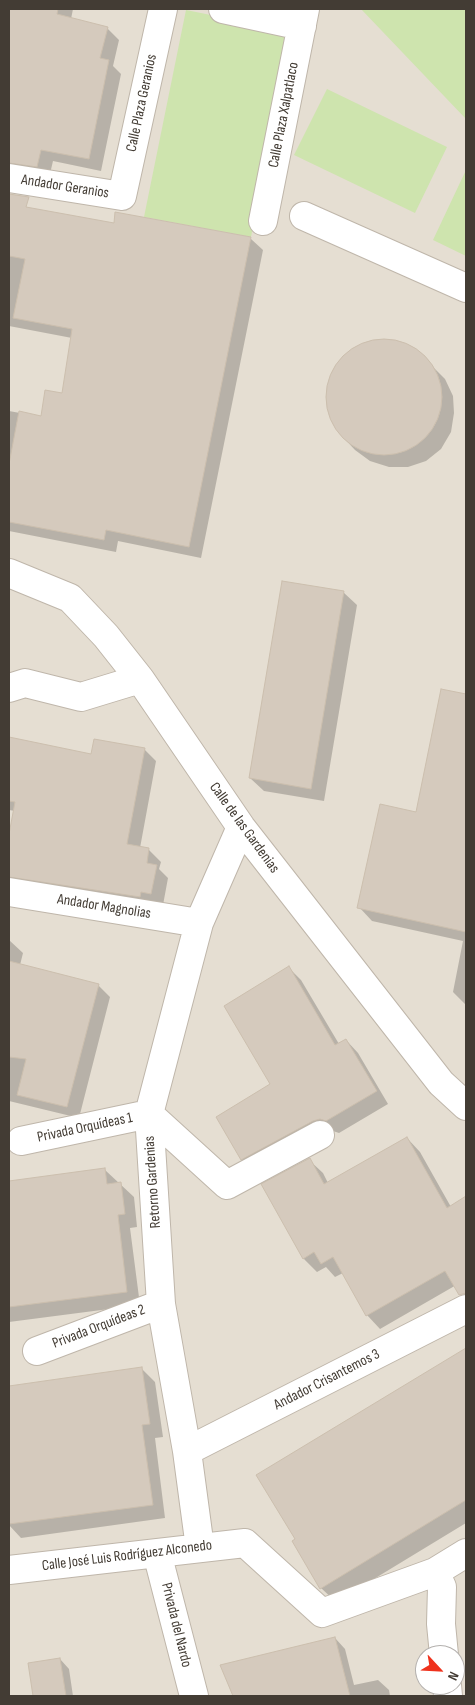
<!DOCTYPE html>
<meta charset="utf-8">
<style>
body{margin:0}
#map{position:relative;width:475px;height:1705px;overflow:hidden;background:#f1ece4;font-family:"Sofia Sans Condensed",sans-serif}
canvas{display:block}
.frame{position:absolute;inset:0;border:10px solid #433c34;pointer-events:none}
.north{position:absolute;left:415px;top:1645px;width:50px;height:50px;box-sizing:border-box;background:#fff;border:1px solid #b4b1ae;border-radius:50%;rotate:115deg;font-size:14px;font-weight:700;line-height:20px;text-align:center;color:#433c34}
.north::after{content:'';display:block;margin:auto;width:18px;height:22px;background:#ef321d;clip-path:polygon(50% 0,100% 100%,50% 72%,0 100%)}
</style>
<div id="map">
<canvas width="475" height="1705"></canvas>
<div class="frame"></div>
<div class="north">N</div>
</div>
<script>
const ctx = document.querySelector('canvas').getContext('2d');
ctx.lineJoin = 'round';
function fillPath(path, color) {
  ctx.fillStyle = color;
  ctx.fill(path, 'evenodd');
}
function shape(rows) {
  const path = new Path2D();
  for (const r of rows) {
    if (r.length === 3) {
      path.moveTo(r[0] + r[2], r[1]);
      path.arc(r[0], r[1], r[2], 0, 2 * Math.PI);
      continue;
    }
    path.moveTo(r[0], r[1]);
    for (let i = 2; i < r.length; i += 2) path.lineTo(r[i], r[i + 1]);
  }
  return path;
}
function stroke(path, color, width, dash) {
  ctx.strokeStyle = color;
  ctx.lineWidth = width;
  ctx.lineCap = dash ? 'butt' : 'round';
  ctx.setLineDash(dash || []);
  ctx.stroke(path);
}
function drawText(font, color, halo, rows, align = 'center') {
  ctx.font = font + ' "Sofia Sans Condensed",sans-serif';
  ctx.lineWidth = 5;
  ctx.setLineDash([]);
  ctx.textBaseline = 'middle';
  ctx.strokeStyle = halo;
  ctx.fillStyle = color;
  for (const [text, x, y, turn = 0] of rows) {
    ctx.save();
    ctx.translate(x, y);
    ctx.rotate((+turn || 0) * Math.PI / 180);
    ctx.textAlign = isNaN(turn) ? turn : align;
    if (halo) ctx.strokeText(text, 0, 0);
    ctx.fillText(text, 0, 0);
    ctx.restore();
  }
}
fillPath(shape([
 [9,9,466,9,466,1696,9,1696],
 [425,1655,455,1655,455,1685,425,1685]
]), '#e5ded2');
fillPath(shape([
 [361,9,466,9,466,119],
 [186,10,290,31,251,237,144,217],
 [327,89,447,147,415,213,294,155],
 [466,170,466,256,433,240]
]), '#cee4ae');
fillPath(shape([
 [9,9,73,9,71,19,107,28,119,40,113,66,121,74,101,171,53,161,49,178,9,174],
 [116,214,251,239,263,250,201,558,118,541,116,552,9,531,9,411,42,417,63,395,72,338,9,326,9,237,13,238,115,224],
 [384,340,402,343,418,352,445,379,453,396,454,413,451,432,441,449,426,461,408,467,389,467,370,461,355,450,341,435,331,419,327,400,330,381,337,364,351,351,367,343],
 [343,592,357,605,324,801,264,791,250,778],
 [442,690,466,695,466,1005,453,992,463,941,372,921,359,907,417,813],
 [9,739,92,755,144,749,156,761,140,848,149,850,161,862,159,869,168,878,163,905,9,881,9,841,15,811,9,810],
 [9,940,23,953,20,965,98,985,110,997,79,1118,9,1101],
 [289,968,301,980,339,1044,346,1040,358,1053,388,1104,339,1133,333,1131,325,1133,254,1172,242,1159,272,1084],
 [407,1138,420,1152,451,1207,459,1201,466,1208,466,1288,463,1289,458,1284,380,1329,367,1315,343,1273,335,1277,326,1267,317,1272,304,1259,263,1185,309,1160,323,1173,328,1183],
 [105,1170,134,1197,137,1227,130,1228,140,1305,9,1322,9,1182],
 [466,1349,466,1523,336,1602,321,1588,297,1540,258,1475],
 [141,1368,155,1382,163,1437,155,1438,165,1518,21,1538,9,1525,9,1387],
 [335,1638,345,1649,354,1685,378,1680,389,1690,390,1696,238,1696,230,1664],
 [60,1659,69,1669,73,1696,34,1696,29,1664]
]), '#0003');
const building = shape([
 [9,9,58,9,57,14,108,27,100,58,109,60,89,159,41,150,37,167,9,163,9,9],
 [9,194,29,197,26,207,114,223,115,212,251,237,189,547,106,530,104,540,9,522,9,464,19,411,41,416,45,390,62,393,72,329,13,318,25,259,9,256,9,194],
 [384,397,58],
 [282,581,344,591,311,789,249,778,282,581],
 [441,689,466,694,466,932,357,908,380,804,416,812,441,689],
 [9,737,91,754,94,739,145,748,127,844,149,848,147,863,157,865,151,894,141,892,140,897,9,877,9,834,15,802,9,801,9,737],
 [9,961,99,984,67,1107,17,1095,26,1059,9,1057,9,961],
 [289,966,335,1045,346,1039,377,1091,326,1121,320,1119,313,1121,241,1160,216,1117,270,1084,224,1006,289,966],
 [407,1137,447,1208,466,1196,466,1293,459,1295,445,1271,366,1316,333,1257,321,1264,314,1252,303,1259,261,1184,310,1158,324,1184,407,1137],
 [105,1168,107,1184,121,1182,125,1214,118,1215,127,1292,9,1307,9,1181,105,1168],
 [466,1348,466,1500,320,1589,292,1541,295,1539,256,1475,466,1348],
 [142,1367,150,1424,142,1425,153,1505,9,1524,9,1386,142,1367],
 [335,1637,350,1696,233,1696,220,1665,335,1637],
 [60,1658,66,1696,33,1696,28,1663,60,1658]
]);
fillPath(building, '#d5cabd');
stroke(building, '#ccbfae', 1);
const minor = shape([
 [223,9,302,26],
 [9,178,122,196,163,9],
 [304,216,466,288],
 [263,221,305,9],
 [9,573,70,598,106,636,140,679,241,827,441,1083,466,1106],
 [9,688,25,683,81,697,140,679],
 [9,892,199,923],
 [21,1141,149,1114,227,1185,320,1135],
 [37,1351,161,1304],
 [187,1451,466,1309],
 [200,1548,187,1451,161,1304,149,1114,199,923,241,827],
 [157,1553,194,1696],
 [9,1570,245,1543,322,1613,435,1572,466,1553],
 [435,1572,442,1587,441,1624,444,1655],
 [447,1685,448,1696]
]);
stroke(minor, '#bfb6aa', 30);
stroke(minor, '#fff', 28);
drawText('15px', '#433c34', '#fff', [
 ["Calle Plaza Geranios",142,103,-78],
 ["Calle Plaza Xalpatlaco",284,115,-79],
 ["Andador Geranios",65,187,9],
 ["Calle de las Gardenias",244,828,54],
 ["Andador Magnolias",104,907,9],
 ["Privada Orquídeas 1",85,1128,-12],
 ["Retorno Gardenias",153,1182,-94],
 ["Privada Orquídeas 2",99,1327,-21],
 ["Andador Crisantemos 3",327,1380,-27],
 ["Calle José Luis Rodríguez Alconedo",127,1556,-7],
 ["Privada del Nardo",176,1625,76]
]);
</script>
